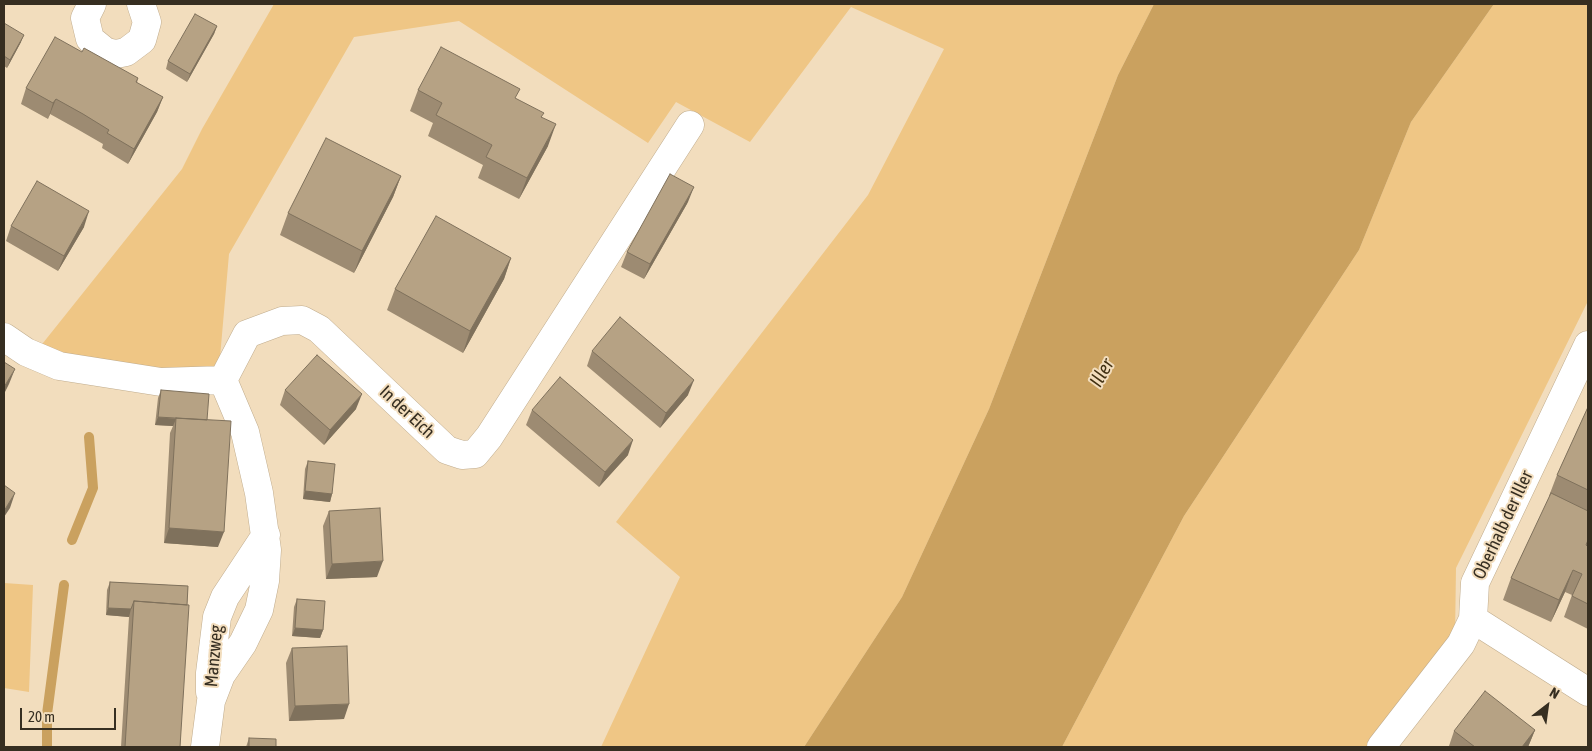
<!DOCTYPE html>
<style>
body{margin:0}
#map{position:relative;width:1592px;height:751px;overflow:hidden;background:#f2ddbd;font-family:"Asap Condensed",sans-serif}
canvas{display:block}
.frame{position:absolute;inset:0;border:5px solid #362e21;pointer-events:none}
.north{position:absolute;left:1522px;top:681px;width:50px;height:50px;-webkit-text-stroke:4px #f2ddbd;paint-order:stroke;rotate:30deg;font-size:14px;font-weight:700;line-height:20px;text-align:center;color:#362e21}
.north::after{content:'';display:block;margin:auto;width:18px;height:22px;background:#362e21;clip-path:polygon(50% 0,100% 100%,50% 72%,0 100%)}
.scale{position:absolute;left:20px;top:708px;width:96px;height:22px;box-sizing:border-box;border:2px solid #362e21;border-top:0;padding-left:6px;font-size:15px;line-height:18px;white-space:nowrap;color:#362e21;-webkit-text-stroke:4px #f2ddbd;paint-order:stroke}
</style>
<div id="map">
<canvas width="1592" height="751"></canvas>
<div class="frame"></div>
<div class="north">N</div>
<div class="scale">20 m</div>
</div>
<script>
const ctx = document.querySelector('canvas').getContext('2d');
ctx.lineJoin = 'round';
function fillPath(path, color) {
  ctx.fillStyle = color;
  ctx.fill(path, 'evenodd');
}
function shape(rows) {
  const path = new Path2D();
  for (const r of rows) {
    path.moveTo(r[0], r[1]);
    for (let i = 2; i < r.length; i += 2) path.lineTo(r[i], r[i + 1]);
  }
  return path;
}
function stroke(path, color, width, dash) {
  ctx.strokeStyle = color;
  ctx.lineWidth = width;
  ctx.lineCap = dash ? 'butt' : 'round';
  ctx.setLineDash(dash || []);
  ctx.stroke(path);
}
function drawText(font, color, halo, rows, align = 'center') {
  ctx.font = font + ' "Asap Condensed",sans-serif';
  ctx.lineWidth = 4;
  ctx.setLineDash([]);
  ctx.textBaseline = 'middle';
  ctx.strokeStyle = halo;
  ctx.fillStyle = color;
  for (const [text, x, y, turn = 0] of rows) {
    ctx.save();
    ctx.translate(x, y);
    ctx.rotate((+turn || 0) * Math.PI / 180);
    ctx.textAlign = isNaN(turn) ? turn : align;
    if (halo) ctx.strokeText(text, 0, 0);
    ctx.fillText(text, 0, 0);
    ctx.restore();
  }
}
fillPath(shape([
 [274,4,1154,4,1118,75,989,409,902,597,804,747,601,747,680,577,616,522,868,195,944,49,851,7,750,142,676,102,648,143,459,21,354,37,229,254,219,369,159,373,39,348,182,169,202,129],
 [1494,4,1588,4,1588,301,1456,568,1455,638,1368,747,1062,747,1184,516,1359,250,1411,122],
 [4,583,33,585,29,692,4,688]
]), '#efc685');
fillPath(shape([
 [1154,4,1494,4,1411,122,1359,250,1184,516,1062,747,804,747,902,597,989,409,1118,75]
]), '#caa15f');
stroke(shape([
 [72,540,93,488,89,437],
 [47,747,47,714,64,585]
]), '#caa15f', 10);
const minor = shape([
 [92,4,85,18,90,39,106,52,116,54,126,52,142,40,147,22,141,4],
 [4,337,26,352,59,366,161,382,223,380,247,334,282,321,302,320,319,329,447,450,462,455,475,454,489,437,690,125],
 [1473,619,1588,692],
 [210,692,210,673,217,617,225,597,266,535],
 [205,747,211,701,221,675,243,643,259,610,265,581,267,550,259,493,245,432,223,380],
 [1381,747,1461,644,1473,619,1475,583,1588,345]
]);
stroke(minor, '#c0ac8d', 29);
stroke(minor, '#fff', 28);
fillPath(shape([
 [4,23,21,42,7,68,4,66],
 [217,26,214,34,187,82,166,69,168,61],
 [82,52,138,78,137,83,163,97,157,112,128,164,102,148,103,144,77,129,50,114,48,119,21,104,26,88],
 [418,90,517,99,542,117,548,146,519,199,478,178,483,165,428,136,433,123,410,111],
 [401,176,393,197,354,273,280,235,288,213],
 [688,202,644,279,621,267,627,252],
 [11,226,84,227,58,271,6,241],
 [511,258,504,279,463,353,387,310,395,289],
 [592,351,688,395,660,428,587,366],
 [161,390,207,420,218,547,164,543,170,433,173,426,155,425,158,398],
 [285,390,356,409,324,445,280,405],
 [1588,407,1588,629,1564,617,1572,595,1565,592,1551,622,1503,600,1511,578,1550,496,1549,496,1557,475],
 [532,410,628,455,599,487,526,425],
 [308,461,332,494,330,502,303,499,305,469],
 [329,511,377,577,326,579,323,526],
 [110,582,188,586,180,747,121,747,129,617,106,615,107,590],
 [297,599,323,630,320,638,292,636,294,607],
 [292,648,344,719,289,721,286,663],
 [1535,730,1528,747,1450,747,1449,746,1454,731],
 [249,738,276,747,246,747]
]), '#9d8b72');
fillPath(shape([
 [217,26,214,34,187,82,190,74],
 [24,35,21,42,7,68,10,60],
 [163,97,157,112,128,164,134,149],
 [56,99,48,119,53,103],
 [556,124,548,146,519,199,527,178],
 [401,176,393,197,354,273,362,251],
 [694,187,688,202,644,279,650,264],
 [89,211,84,227,58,271,64,256],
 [511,258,504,279,463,353,470,331],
 [15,369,9,384,4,394,4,387],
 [694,380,688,395,660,428,666,413],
 [362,394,356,409,324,445,330,430],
 [158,417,176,419,173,426,155,425],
 [633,440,628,455,599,487,605,472],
 [305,491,332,494,330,502,303,499],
 [15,493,10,508,4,517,4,511],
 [169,528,224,532,218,547,164,543],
 [383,561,377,577,326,579,332,564],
 [1573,570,1565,592,1551,622,1559,600],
 [108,608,131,609,129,617,106,615],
 [295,628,323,630,320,638,292,636],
 [349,704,344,719,289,721,295,706],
 [1535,730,1528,747,1522,747]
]), '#7f715c');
const building = shape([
 [195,14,217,26,190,74,168,61,195,14],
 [4,23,24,35,10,60,4,56,4,23],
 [55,37,82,52,84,48,138,78,136,82,163,97,134,149,107,133,109,130,83,114,56,99,53,103,26,88,55,37],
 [441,47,520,89,515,98,544,113,541,117,556,124,527,178,486,157,492,145,436,115,442,103,418,90,441,47],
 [326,138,401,176,362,251,288,213,326,138],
 [670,174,694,187,650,264,627,252,670,174],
 [37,181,89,211,64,256,11,226,37,181],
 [436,216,511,258,470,331,395,289,436,216],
 [620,317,694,380,666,413,592,351,620,317],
 [317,355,362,394,330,430,285,390,317,355],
 [4,362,15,369,4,387,4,362],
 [560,377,633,440,605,472,532,410,560,377],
 [161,390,209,394,207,420,158,417,161,390],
 [1588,407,1588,490,1557,475,1588,407],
 [176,418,231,421,224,532,169,528,176,418],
 [308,461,335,464,332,494,305,491,308,461],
 [4,485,15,493,4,511,4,485],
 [1551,493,1588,511,1588,540,1586,545,1588,547,1588,604,1572,596,1582,574,1573,570,1559,600,1511,578,1551,493],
 [380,508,383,561,332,564,329,511,380,508],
 [110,582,188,586,187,605,134,601,131,609,108,608,110,582],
 [297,599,325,601,323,630,295,628,297,599],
 [134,601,189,605,180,747,125,747,134,601],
 [347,646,349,704,295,706,292,648,347,646],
 [1485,691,1535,730,1522,747,1475,747,1454,731,1485,691],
 [249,738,276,739,276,747,249,747,249,738]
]);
fillPath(building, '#b6a284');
stroke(building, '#7f715c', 1);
drawText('18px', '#362e21', '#f2ddbd', [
 ["In der Eich",407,412,43],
 ["Oberhalb der Iller",1503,525,-65],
 ["Manzweg",214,656,-85]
]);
drawText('italic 19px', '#423113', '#f2ddbd', [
 ["Iller",1102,373,-60]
]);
</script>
